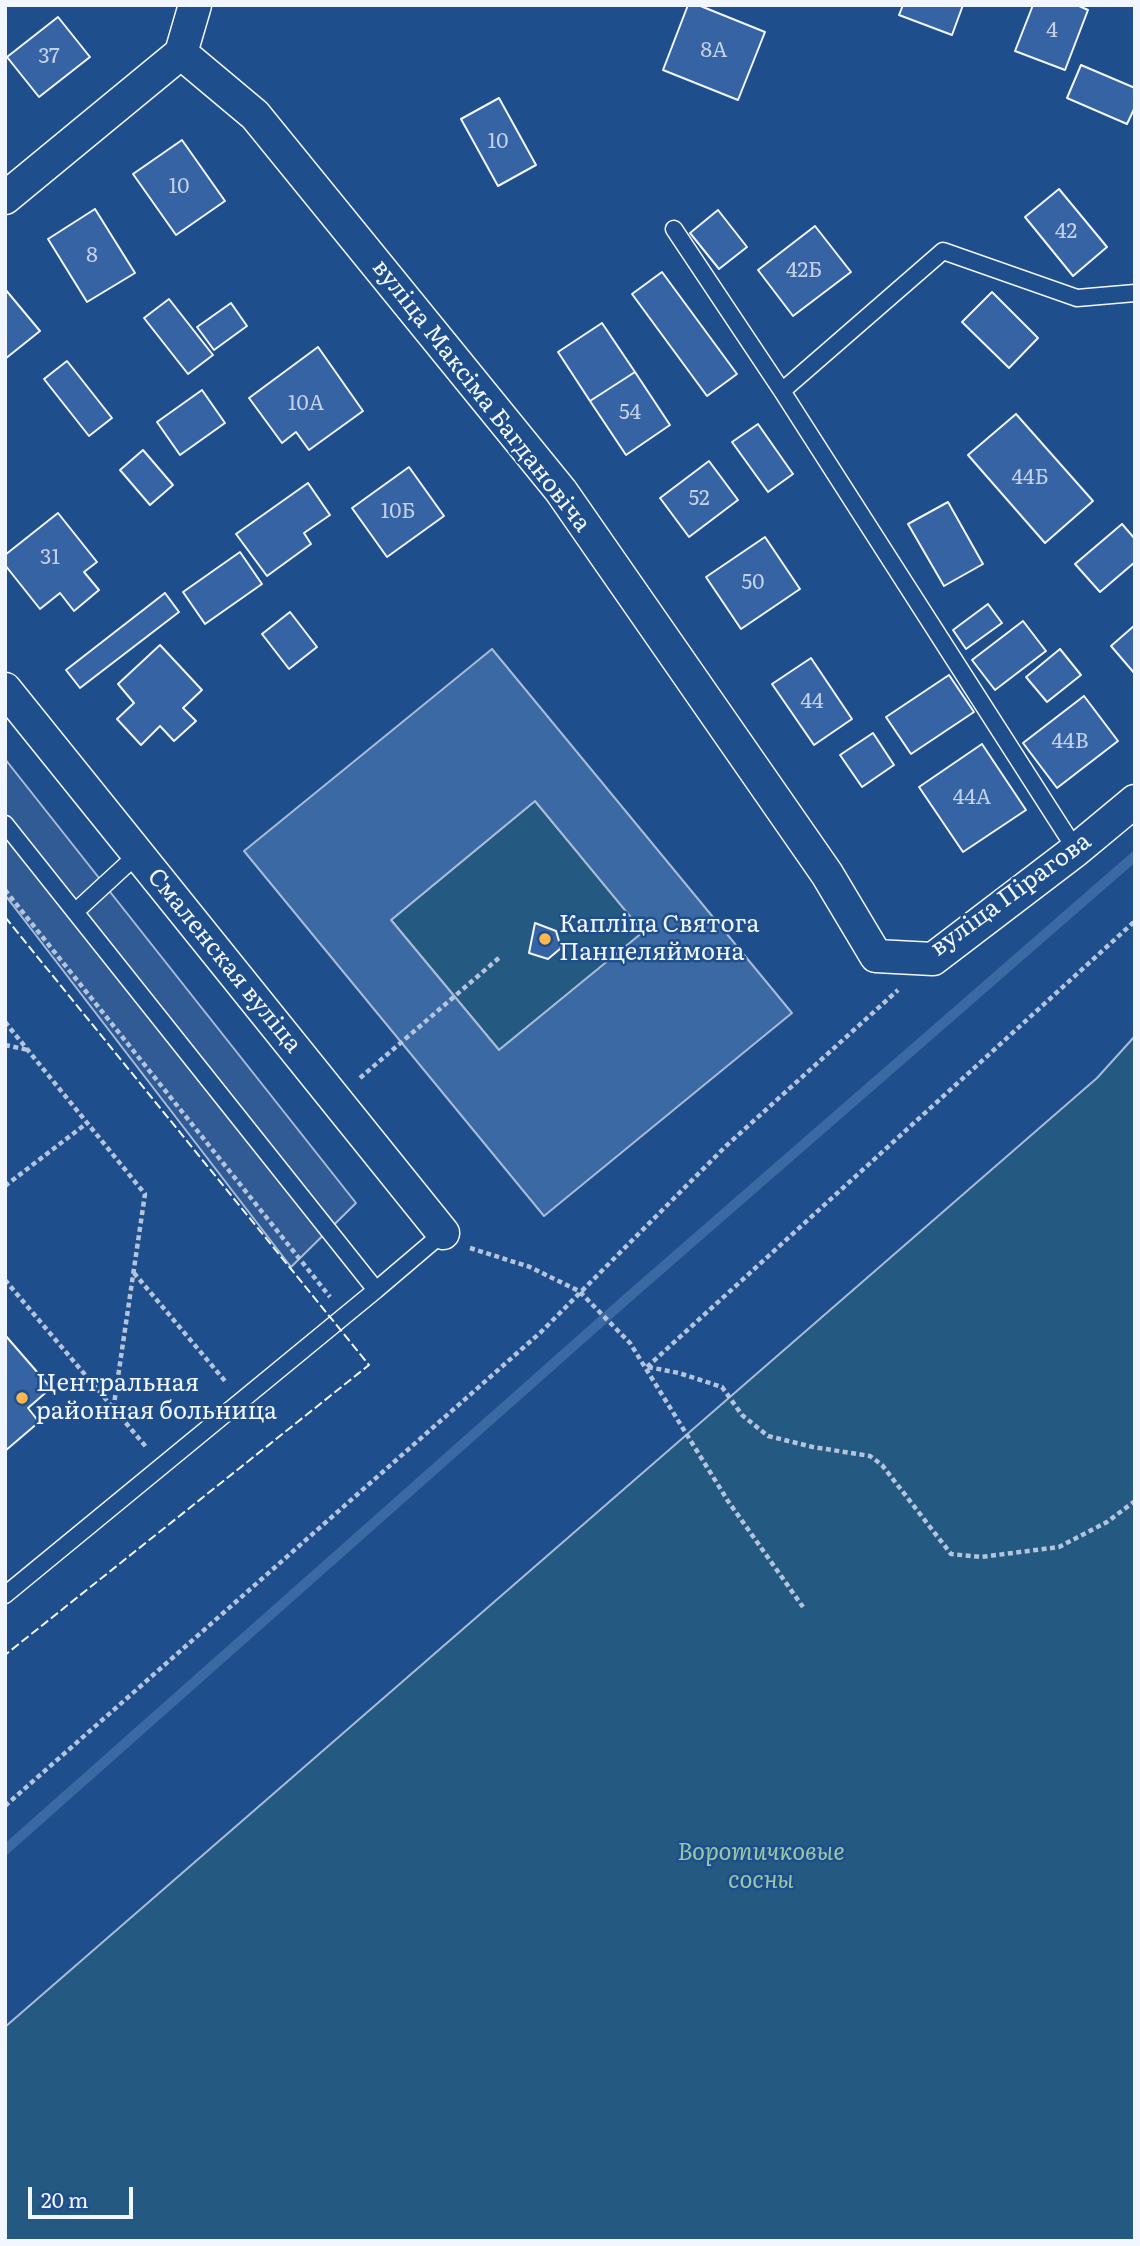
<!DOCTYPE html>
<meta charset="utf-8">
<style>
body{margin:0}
#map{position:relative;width:1140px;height:2246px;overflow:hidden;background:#1f4e8c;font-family:Literata,serif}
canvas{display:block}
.frame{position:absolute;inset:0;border:7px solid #f2f6ff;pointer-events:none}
.scale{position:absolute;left:28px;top:2187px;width:105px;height:32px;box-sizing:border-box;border:4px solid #f2f6ff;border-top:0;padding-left:9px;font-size:21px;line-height:24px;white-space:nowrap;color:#f2f6ff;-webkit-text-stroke:5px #1f4e8c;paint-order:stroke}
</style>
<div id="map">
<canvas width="1140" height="2246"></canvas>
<div class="frame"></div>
<div class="scale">20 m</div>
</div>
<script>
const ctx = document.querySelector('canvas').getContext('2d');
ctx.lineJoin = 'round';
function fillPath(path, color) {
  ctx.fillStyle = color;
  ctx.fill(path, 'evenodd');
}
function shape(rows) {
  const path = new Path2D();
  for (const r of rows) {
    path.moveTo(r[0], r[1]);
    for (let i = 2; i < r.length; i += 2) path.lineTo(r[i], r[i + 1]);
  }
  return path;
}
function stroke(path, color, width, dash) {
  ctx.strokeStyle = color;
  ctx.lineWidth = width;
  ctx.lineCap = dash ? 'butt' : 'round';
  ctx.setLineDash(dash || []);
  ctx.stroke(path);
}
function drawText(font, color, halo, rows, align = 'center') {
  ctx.font = font + ' Literata,serif';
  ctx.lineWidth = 5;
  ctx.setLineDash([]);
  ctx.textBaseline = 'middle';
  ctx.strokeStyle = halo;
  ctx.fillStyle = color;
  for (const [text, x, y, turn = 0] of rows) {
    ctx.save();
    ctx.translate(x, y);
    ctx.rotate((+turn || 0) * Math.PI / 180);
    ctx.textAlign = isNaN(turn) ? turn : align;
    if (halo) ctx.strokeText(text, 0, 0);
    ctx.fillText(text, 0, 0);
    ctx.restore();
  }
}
const green = shape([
 [535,801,644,932,499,1050,391,920,535,801],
 [1135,1036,1135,2241,5,2241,5,2027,1097,1078,1135,1036]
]);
fillPath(green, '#245a82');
stroke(green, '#a8bbd7', 2);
const parking = shape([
 [5,759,356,1203,291,1267,5,895,5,759]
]);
fillPath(parking, '#305b95');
stroke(parking, '#a8bbd7', 2);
const water = shape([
 [492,649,792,1013,544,1216,244,851,492,649],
 [535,801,643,932,499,1050,391,920,535,801]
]);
fillPath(water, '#3b69a3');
stroke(water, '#a8bbd7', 2);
stroke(shape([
 [5,1850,632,1294,1135,856]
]), '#3b69a3', 10);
const building = shape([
 [688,5,698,5,765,32,738,100,663,70,688,5],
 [903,5,963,5,952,35,899,15,903,5],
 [1033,5,1077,5,1088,10,1065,70,1015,51,1033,5],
 [58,17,90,57,39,97,7,57,58,17],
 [1081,65,1135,88,1135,107,1127,124,1067,98,1081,65],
 [499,98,536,165,498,186,461,119,499,98],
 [182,140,225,201,176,235,133,174,182,140],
 [1059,189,1107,247,1073,276,1025,217,1059,189],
 [95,209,135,273,87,302,48,239,95,209],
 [718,210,747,247,719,269,690,233,718,210],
 [815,226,851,272,793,316,758,270,815,226],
 [662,272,737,374,707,396,632,294,662,272],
 [5,289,40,331,5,359,5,289],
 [992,292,1038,338,1009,368,962,322,992,292],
 [169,299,213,355,188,374,144,318,169,299],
 [231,303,247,326,214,350,197,327,231,303],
 [602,323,635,372,590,401,558,352,602,323],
 [318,347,363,411,309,450,296,432,282,443,249,398,318,347],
 [67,361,112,418,89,436,44,379,67,361],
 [635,372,670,425,626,455,590,401,635,372],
 [202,390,225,423,180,455,157,422,202,390],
 [1016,414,1093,501,1045,543,968,455,1016,414],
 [758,424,793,474,768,492,732,442,758,424],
 [143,450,173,485,150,505,120,470,143,450],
 [709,461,738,500,689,537,660,498,709,461],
 [409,467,444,516,387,557,352,508,409,467],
 [308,483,330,515,304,533,311,544,267,576,236,534,308,483],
 [948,502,983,564,944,586,908,524,948,502],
 [58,513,97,562,84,572,99,590,74,611,60,593,40,609,5,565,5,555,58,513],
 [1122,524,1135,539,1135,562,1100,592,1075,564,1122,524],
 [765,537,800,589,741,629,706,577,765,537],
 [240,552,262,584,205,624,183,592,240,552],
 [165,593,179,612,80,688,66,670,165,593],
 [988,604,1002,623,966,649,953,630,988,604],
 [290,612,317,647,289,669,262,634,290,612],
 [1023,621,1046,651,995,690,972,660,1023,621],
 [1135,625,1135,674,1111,646,1135,625],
 [160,645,202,690,183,708,196,721,174,741,160,726,141,745,117,719,134,703,118,684,160,645],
 [1060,649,1081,675,1047,702,1026,677,1060,649],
 [811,658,852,719,814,745,772,684,811,658],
 [949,675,974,712,911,754,886,717,949,675],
 [1084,696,1118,741,1057,788,1023,743,1084,696],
 [873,733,894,765,862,787,840,755,873,733],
 [982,744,1026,810,963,852,919,787,982,744],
 [535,923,556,931,561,948,548,959,529,953,535,923],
 [5,1335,51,1388,28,1408,39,1422,5,1451,5,1335]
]);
fillPath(building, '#3563a3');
stroke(building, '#f2f6ff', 2);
const lane = shape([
 [674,229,782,391,1076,850],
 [782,391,943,251,1077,298,1135,293],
 [5,824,376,1290,443,1233],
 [75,912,138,854],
 [5,1595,376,1290]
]);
const street = shape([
 [181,53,255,115,561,491,827,874,876,956,933,959,1076,850,1135,801],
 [181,53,195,5],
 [5,198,181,53],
 [5,689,443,1233]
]);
stroke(lane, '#f2f6ff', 19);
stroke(street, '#f2f6ff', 35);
stroke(shape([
 [5,890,330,1297],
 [5,1022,145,1194,113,1411],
 [5,1045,28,1050],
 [360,1078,500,957],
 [5,1186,87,1123],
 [470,1248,530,1267,579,1291,630,1343,728,1501,803,1607],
 [134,1273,225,1381],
 [5,1280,147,1448],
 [647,1367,1135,921],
 [648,1367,679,1373,722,1387,742,1415,768,1436,813,1447,870,1456,882,1465,951,1554,981,1557,1059,1547,1107,1522,1135,1501],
 [5,1806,541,1332,726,1146,898,990]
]), '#b3c4dc', 4.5, [5, 3.5]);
stroke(lane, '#1f4e8c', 16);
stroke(street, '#1f4e8c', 32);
stroke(shape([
 [5,917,369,1365,5,1655]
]), '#f2f6ff', 2, [9, 3.5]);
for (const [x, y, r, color] of [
 [545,939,7,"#ffb74d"],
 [22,1398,7,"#ffb74d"]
]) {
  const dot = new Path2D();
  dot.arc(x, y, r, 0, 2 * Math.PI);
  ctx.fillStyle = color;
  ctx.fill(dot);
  stroke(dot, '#1f4e8c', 2.5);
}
drawText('21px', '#c3d1e8', null, [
 ["4",1052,31],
 ["8А",714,51],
 ["37",49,57],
 ["10",498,142],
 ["10",179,187],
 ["42",1066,232],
 ["8",92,256],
 ["42Б",804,271],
 ["10А",306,404],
 ["54",630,413],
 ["44Б",1030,478],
 ["52",699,499],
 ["10Б",398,512],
 ["31",50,558],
 ["50",753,583],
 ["44",812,702],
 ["44В",1070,742],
 ["44А",972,798]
]);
drawText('24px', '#f2f6ff', '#1f4e8c', [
 ["вуліца Максіма Багдановіча",481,396,52],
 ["вуліца Пірагова",1011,895,-36],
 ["Смаленская вуліца",224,961,51]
]);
drawText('24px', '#f2f6ff', '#1f4e8c', [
 ["Капліца Святога",559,925],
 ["Панцеляймона",559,953],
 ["Центральная",36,1384],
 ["районная больница",36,1412]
], 'left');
drawText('italic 24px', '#97c8a6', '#1f4e8c', [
 ["Воротичковые",761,1853],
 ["сосны",761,1881]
]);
</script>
